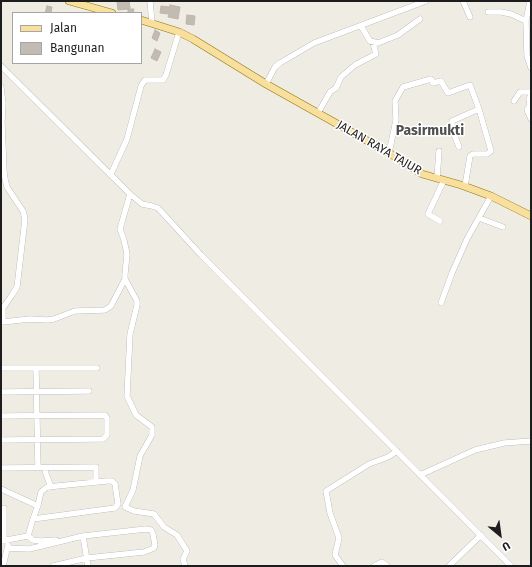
<!DOCTYPE html>
<style>
body{margin:0}
#map{position:relative;width:532px;height:567px;overflow:hidden;background:#eeece3;font-family:"Fira Sans",sans-serif}
canvas{display:block}
.frame{position:absolute;inset:0;border:2px solid #1d1d1d;pointer-events:none}
.legend{position:absolute;left:12px;top:12px;width:130px;height:52px;box-sizing:border-box;background:#fff;border:1px solid #a5a5a5;margin:0;padding:5px 7px;list-style:none;font-size:12px;color:#1d1d1d}
.legend li{display:flex;align-items:center;gap:8px;height:20px}
.legend b{width:20px;border:1px solid #a5a5a5}
.north{position:absolute;left:480px;top:515px;width:40px;height:40px;-webkit-text-stroke:3px #fff;paint-order:stroke;rotate:151deg;font-size:11px;font-weight:700;line-height:16px;text-align:center;color:#1d1d1d}
.north::after{content:'';display:block;margin:auto;width:14px;height:18px;background:#1d1d1d;clip-path:polygon(50% 0,100% 100%,50% 72%,0 100%)}
</style>
<div id="map">
<canvas width="532" height="567"></canvas>
<div class="frame"></div>
<ul class="legend">
<li><b style="height:5px;background:#f8df9e"></b>Jalan</li>
<li><b style="height:11px;background:#c2bbb3"></b>Bangunan</li>
</ul>
<div class="north">U</div>
</div>
<script>
const ctx = document.querySelector('canvas').getContext('2d');
ctx.lineJoin = 'round';
function fillPath(path, color) {
  ctx.fillStyle = color;
  ctx.fill(path, 'evenodd');
}
function shape(rows) {
  const path = new Path2D();
  for (const r of rows) {
    path.moveTo(r[0], r[1]);
    for (let i = 2; i < r.length; i += 2) path.lineTo(r[i], r[i + 1]);
  }
  return path;
}
function stroke(path, color, width, dash) {
  ctx.strokeStyle = color;
  ctx.lineWidth = width;
  ctx.lineCap = dash ? 'butt' : 'round';
  ctx.setLineDash(dash || []);
  ctx.stroke(path);
}
function drawText(font, color, halo, rows, align = 'center') {
  ctx.font = font + ' "Fira Sans",sans-serif';
  ctx.lineWidth = 3;
  ctx.setLineDash([]);
  ctx.textBaseline = 'middle';
  ctx.strokeStyle = halo;
  ctx.fillStyle = color;
  for (const [text, x, y, turn = 0] of rows) {
    ctx.save();
    ctx.translate(x, y);
    ctx.rotate((+turn || 0) * Math.PI / 180);
    ctx.textAlign = isNaN(turn) ? turn : align;
    if (halo) ctx.strokeText(text, 0, 0);
    ctx.fillText(text, 0, 0);
    ctx.restore();
  }
}
const building = shape([
 [117,1,129,1,130,8,129,9,134,9,133,13,128,13,128,9,118,10,117,1],
 [170,5,180,7,178,19,168,17,169,14,160,13,161,6,170,7,170,5],
 [47,6,52,7,51,13,45,13,47,6],
 [187,15,195,16,194,25,186,24,187,15],
 [155,30,160,33,157,41,152,38,155,30],
 [155,49,161,52,157,61,151,58,155,49]
]);
fillPath(building, '#c2bbb3');
stroke(building, '#bfb5a6', 1);
const minor = shape([
 [150,1,152,23],
 [463,1,470,17],
 [530,1,526,21,527,56,531,68],
 [488,12,501,12,511,14,526,21],
 [361,26,370,41,378,43,398,35,420,19],
 [1,66,130,194,142,204,152,206,158,208,201,255,511,566],
 [266,84,275,67,280,63,314,43,426,1],
 [1,87,3,103,2,122,4,171,5,179,7,187,23,211,25,219,17,287,12,295,3,308,3,322,30,319,47,320,54,319,75,311,105,310,111,306,125,279],
 [531,95,529,99,530,105,527,110,531,119],
 [514,101,520,92,530,92,531,95],
 [318,113,330,92,336,88,341,77,355,65,376,54,373,43],
 [459,147,452,129,452,121,479,109],
 [389,153,396,120,395,101,403,87,431,79,433,83,441,81,448,93,470,85,479,109,491,151,487,154,473,154,470,156,465,186],
 [111,174,127,139,141,86,145,80,163,80,166,75,179,32],
 [437,178,439,151],
 [130,194,120,229,124,240,127,254,125,274,125,279,137,301,137,305,130,334,127,396,136,415,152,427,152,435,140,456,133,490,125,507,134,511,154,514,164,527,177,535,187,551,183,559,185,566],
 [479,218,503,227],
 [440,221,428,214,444,180],
 [441,303,452,273,467,239,491,196],
 [1,368,97,368],
 [36,369,38,468],
 [1,392,89,391],
 [1,416,105,415,107,418,107,435,103,439,1,440],
 [1,468,96,467,96,482],
 [45,468,46,474,51,487],
 [420,475,475,450,504,443,531,441],
 [1,489,38,506],
 [4,508,4,541],
 [28,536,33,540,40,541,56,540],
 [1,541,28,536,33,519,115,508,118,504,115,484,112,481,107,481,47,487,41,492,38,505,33,519],
 [7,548,29,549,83,536,88,566],
 [3,566,8,545],
 [53,566,87,558,144,552,154,548,155,545,153,534,151,530,146,529,83,536],
 [343,566,335,555,339,538,330,513,326,491,369,464,388,457,397,451],
 [374,566,382,562,387,566],
 [449,566,481,535]
]);
const major = shape([
 [69,1,112,13],
 [141,20,179,32,193,39,266,84,389,153,422,174,461,185,491,196,531,216]
]);
stroke(minor, '#a4a4a4', 6);
stroke(major, '#8f7706', 8);
stroke(minor, '#fff', 5.5);
stroke(major, '#f8df9e', 7);
drawText('12px', '#1d1d1d', '#fff', [
 ["JALAN RAYA TAJUR",379,148,30]
]);
drawText('bold 14px', '#505050', '#fff', [
 ["Pasirmukti",430,131]
]);
</script>
